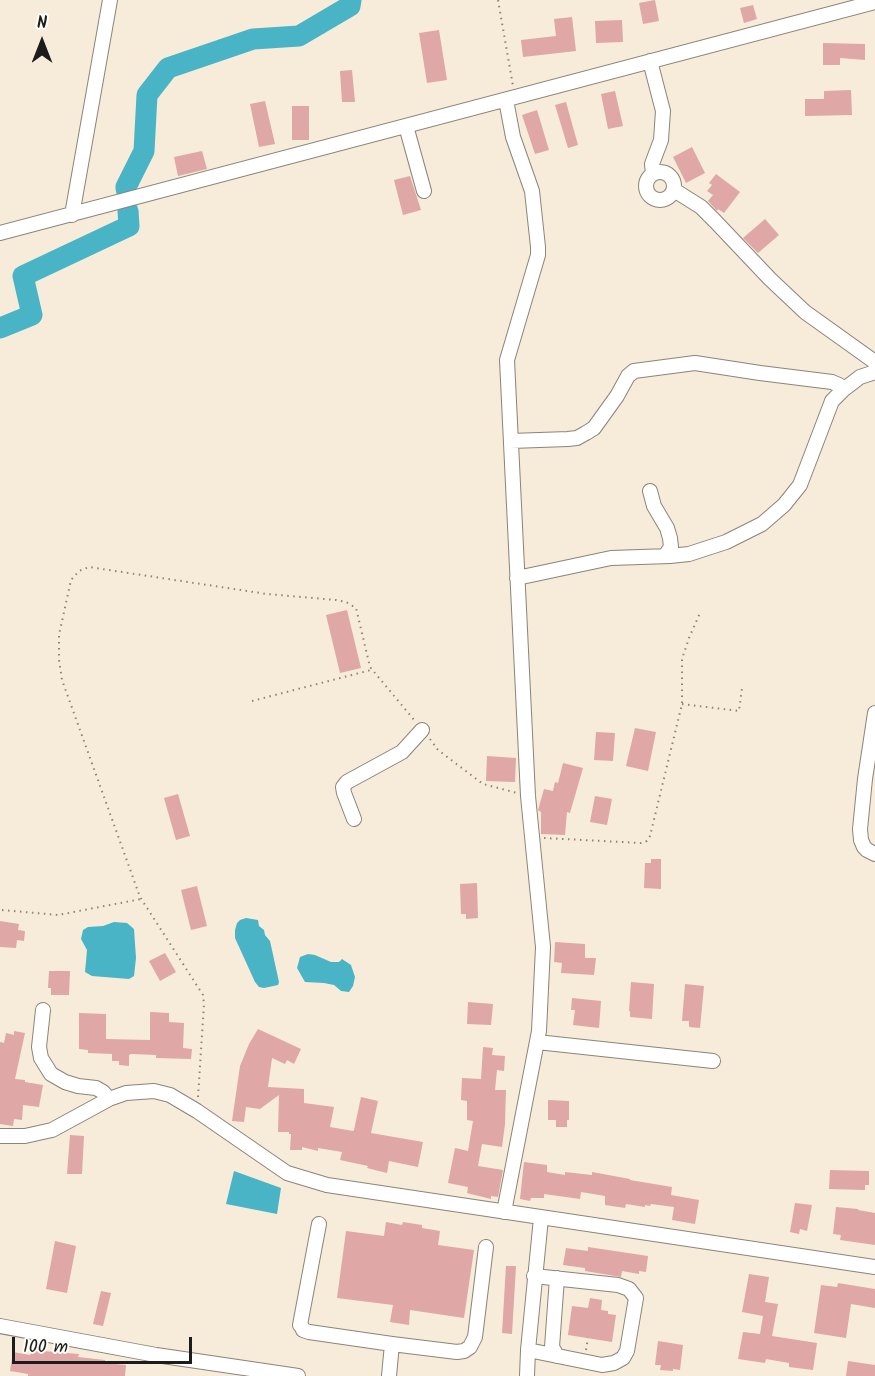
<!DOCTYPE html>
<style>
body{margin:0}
#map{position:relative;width:875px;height:1376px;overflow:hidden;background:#f7ecd9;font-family:Kalam,sans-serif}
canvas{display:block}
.north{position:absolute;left:12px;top:12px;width:60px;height:60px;-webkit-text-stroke:4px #fdfcf7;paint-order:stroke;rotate:0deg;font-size:16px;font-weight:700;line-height:24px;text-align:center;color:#1c1c1c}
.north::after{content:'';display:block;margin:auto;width:21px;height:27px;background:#1c1c1c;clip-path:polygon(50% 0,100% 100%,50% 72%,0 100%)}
.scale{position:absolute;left:12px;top:1337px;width:180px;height:27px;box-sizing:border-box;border:3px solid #1c1c1c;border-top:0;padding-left:8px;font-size:18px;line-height:21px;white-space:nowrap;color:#1c1c1c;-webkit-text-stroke:4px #fdfcf7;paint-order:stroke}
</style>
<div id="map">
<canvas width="875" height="1376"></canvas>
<div class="north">N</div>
<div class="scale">100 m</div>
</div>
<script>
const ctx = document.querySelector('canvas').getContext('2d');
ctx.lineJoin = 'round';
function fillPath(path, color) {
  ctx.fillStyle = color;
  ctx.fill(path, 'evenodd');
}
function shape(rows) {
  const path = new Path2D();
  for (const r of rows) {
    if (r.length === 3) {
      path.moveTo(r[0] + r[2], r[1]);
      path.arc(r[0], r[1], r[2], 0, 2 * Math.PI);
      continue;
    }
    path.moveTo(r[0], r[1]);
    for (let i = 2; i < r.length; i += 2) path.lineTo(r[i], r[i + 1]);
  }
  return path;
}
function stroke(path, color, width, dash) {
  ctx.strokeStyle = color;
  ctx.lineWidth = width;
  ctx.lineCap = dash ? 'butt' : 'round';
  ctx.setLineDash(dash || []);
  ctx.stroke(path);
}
fillPath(shape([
 [246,918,258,920,259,926,264,930,265,935,270,941,279,982,278,985,264,988,259,987,255,982,235,938,235,930,237,923,240,920],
 [114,922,127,923,134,929,136,958,134,976,129,979,92,976,85,972,87,950,81,939,83,930,88,927,103,926],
 [308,954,315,955,331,962,339,962,342,959,351,965,355,977,353,986,349,992,341,991,334,985,324,983,305,982,297,968,300,957],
 [234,1171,281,1188,277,1214,226,1204]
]), '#48b4c6');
stroke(shape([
 [126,189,126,187,144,151,147,95,168,68,253,39,299,36,350,6,351,0],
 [0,328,32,315,23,276,129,226,128,211]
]), '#48b4c6', 21);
fillPath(shape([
 [655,0,659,21,643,24,639,3],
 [753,5,757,19,744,23,740,8],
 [572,17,576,51,523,57,521,40,556,36,554,19],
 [622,20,623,42,596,43,595,21],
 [439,30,447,80,427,83,419,33],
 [823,43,865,44,865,60,840,58,840,65,823,65],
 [352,70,355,102,342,102,340,71],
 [851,90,852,115,805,116,805,99,824,99,824,91],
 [615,91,623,126,608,129,601,94],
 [265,101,275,144,259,147,250,104],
 [566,102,578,145,568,148,555,105],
 [292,106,309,106,309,140,292,140],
 [537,110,549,150,535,154,522,115],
 [692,147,705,173,686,183,673,157],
 [202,151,207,169,178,176,174,157],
 [716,174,740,192,724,213,718,209,717,211,708,201,713,195,707,191,712,185,709,183],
 [410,176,421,210,403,215,394,180],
 [765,219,779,235,758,253,743,238],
 [347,610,361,668,340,673,326,615],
 [635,728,656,732,648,771,626,766],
 [596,732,615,733,613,761,594,760],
 [487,756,516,758,515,782,486,781],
 [563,763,583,768,570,813,567,812,565,835,541,834,541,812,538,810,544,789,553,791,555,782,558,783],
 [178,794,190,836,176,840,164,798],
 [595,796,612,799,607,825,590,822],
 [651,859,661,859,661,889,644,888,645,863,651,863],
 [477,883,478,918,466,919,466,914,461,914,460,884],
 [197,886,207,926,191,930,181,890],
 [0,921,19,924,18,930,25,931,24,941,17,940,16,948,0,947],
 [555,942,585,944,585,958,596,958,594,975,561,973,562,963,554,962],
 [165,953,176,972,160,981,149,961],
 [49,971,70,971,69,995,51,995,51,988,48,988],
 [631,982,654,984,652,1019,630,1017,630,1011,629,1011],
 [685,984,704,986,700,1028,689,1027,689,1021,682,1021],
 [572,998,601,1001,599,1028,573,1025,575,1010,571,1010],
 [468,1002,493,1004,491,1025,467,1024],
 [150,1012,169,1013,169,1022,184,1023,183,1048,192,1049,191,1059,156,1058,156,1055,131,1054,129,1055,129,1066,119,1065,119,1061,112,1061,112,1054,88,1053,88,1050,79,1049,79,1013,106,1014,106,1039,150,1040],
 [258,1029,301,1049,294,1064,287,1060,285,1064,272,1058,268,1087,304,1089,304,1103,334,1107,330,1127,353,1131,354,1130,361,1097,378,1101,371,1133,423,1142,418,1167,389,1161,387,1173,367,1168,368,1166,340,1160,342,1152,318,1148,318,1151,302,1147,302,1150,290,1150,291,1134,289,1134,289,1132,278,1132,279,1095,260,1109,246,1107,244,1122,232,1121,240,1066,249,1044],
 [14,1031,25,1033,15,1079,25,1080,25,1082,43,1085,39,1107,23,1105,22,1120,14,1119,13,1126,0,1124,0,1042,4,1043,6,1033,14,1035],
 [483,1047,493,1048,492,1055,505,1056,504,1071,497,1070,495,1090,506,1090,505,1124,502,1147,482,1144,478,1166,503,1170,498,1197,491,1196,491,1199,467,1193,468,1187,448,1183,455,1148,468,1151,473,1121,467,1120,467,1101,461,1100,462,1078,481,1079],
 [548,1100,569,1101,569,1120,567,1120,567,1127,556,1127,556,1120,548,1120],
 [70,1135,84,1136,82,1174,67,1174],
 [524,1162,547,1165,547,1172,565,1175,565,1172,592,1175,592,1172,630,1179,630,1180,672,1187,671,1195,699,1200,695,1224,672,1220,674,1207,651,1204,650,1206,645,1205,645,1207,626,1204,625,1208,605,1205,605,1196,581,1192,580,1199,544,1194,544,1198,531,1198,530,1201,520,1199],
 [830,1170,869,1171,869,1185,865,1185,865,1190,829,1189],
 [795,1203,812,1205,807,1231,800,1229,799,1234,790,1232],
 [836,1207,858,1209,858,1210,875,1213,875,1245,840,1240,841,1235,833,1234],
 [386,1222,402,1225,403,1222,422,1225,422,1228,440,1231,438,1245,474,1250,464,1318,410,1310,409,1325,390,1322,393,1305,337,1298,346,1231,384,1236],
 [55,1241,76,1246,67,1293,46,1289],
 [588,1247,648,1256,646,1272,639,1271,639,1274,622,1271,621,1277,585,1271,585,1268,563,1265,566,1248,588,1251],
 [506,1266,516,1266,512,1334,502,1333],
 [749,1274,769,1277,765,1302,778,1304,772,1336,817,1343,813,1370,789,1367,789,1363,766,1359,765,1363,738,1359,743,1332,760,1334,763,1316,742,1312],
 [838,1283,875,1289,875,1308,851,1304,846,1338,814,1333,821,1285,837,1287],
 [101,1291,111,1293,103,1326,93,1324],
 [590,1298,602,1300,601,1310,608,1311,608,1314,616,1315,612,1342,568,1335,572,1306,588,1308],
 [658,1341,683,1345,680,1370,673,1369,673,1371,660,1370,661,1365,655,1365],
 [31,1350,79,1354,78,1357,105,1360,105,1363,126,1365,125,1376,28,1376,28,1374,10,1371,13,1352,30,1355],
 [848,1361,875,1365,875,1376,846,1376]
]), '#dfa7a5');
const minor = shape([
 [650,61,663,111,661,140,652,164,653,174],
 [406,126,424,191],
 [660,186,14],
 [674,190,701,207,715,221,770,279,805,312,875,362],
 [72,215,110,0],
 [0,233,875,2],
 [511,441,568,439,577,438,586,433,594,428,617,396,628,376,634,371,695,363,760,373,832,382,839,385,842,391],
 [650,491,654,506,667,528,670,538,671,547,667,553,664,556],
 [517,578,611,558,670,556,689,554,726,542,762,524,784,505,800,485,832,401,843,390,860,377,875,372],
 [875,713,865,779,860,829,861,840,864,847,867,850,875,854],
 [354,819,344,793,343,787,347,782,402,752,422,730],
 [43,1010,39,1047,41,1058,51,1074,65,1082,78,1086,96,1088,103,1092,109,1099],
 [537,1042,713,1061],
 [0,1136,25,1136,52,1130,109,1099,126,1093,154,1091,170,1095,197,1111,287,1173,327,1185,875,1267],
 [504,1212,539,1031,543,947,528,796,507,360,538,255,538,247,532,191,513,137,506,100],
 [319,1224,300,1325,302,1327,303,1330,309,1332,392,1344,457,1352,464,1351,470,1347,475,1337,486,1247],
 [557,1278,552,1347,557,1356],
 [0,1326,156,1355,298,1376],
 [528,1350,602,1365,614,1363,623,1358,627,1351,636,1298,629,1289,618,1285,534,1276],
 [389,1376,392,1344],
 [527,1376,528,1350,541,1218]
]);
stroke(minor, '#8a847a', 16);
stroke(shape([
 [498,0,513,86],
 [252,701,371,670],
 [682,704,739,711,742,688],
 [430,739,438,750,483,784,517,793],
 [544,838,641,843,647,841,650,836,682,704,682,659,689,638,700,613],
 [2,910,58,915,141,899],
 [198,1097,204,1004,203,995,140,897,62,680,59,660,59,635,71,580,79,571,89,567,267,594,336,600,346,602,356,608,370,667,415,721],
 [586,1350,588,1338]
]), '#8a847a', 2, [1.5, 4.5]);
stroke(minor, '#fff', 14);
</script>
